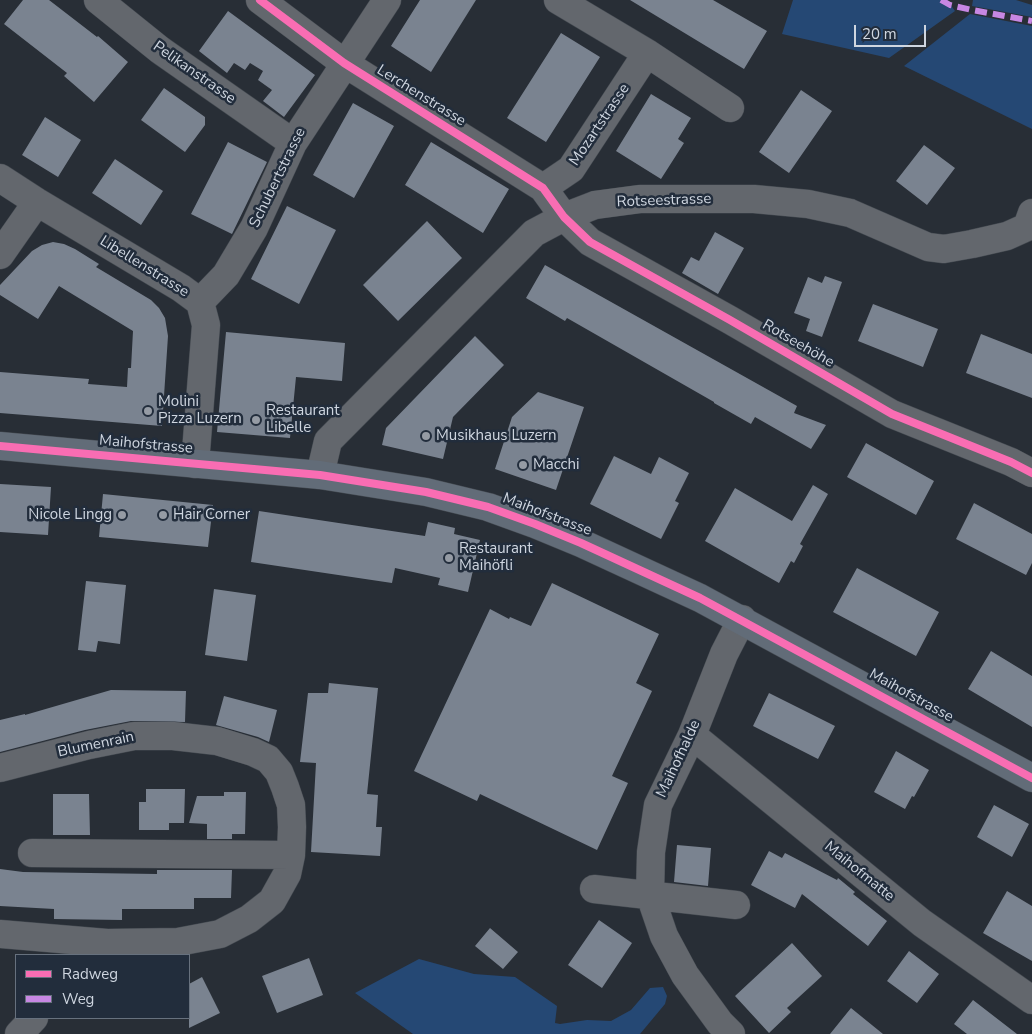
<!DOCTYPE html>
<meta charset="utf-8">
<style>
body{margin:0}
#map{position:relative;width:1032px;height:1034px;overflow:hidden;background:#282e36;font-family:"Nunito Sans",sans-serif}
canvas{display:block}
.legend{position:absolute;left:15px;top:954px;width:175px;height:65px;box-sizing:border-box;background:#222d3c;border:1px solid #67717e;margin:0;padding:6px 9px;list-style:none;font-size:15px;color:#cfd6e0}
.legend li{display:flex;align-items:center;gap:10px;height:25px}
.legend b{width:25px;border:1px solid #67717e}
.scale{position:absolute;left:854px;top:25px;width:72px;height:22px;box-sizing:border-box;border:2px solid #cfd6e0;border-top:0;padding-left:6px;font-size:15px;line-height:18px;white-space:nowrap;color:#cfd6e0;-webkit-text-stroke:4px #222d3c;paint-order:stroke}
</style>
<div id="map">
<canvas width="1032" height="1034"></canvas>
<ul class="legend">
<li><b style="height:6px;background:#f96db3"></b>Radweg</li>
<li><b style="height:6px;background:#c787e3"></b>Weg</li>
</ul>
<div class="scale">20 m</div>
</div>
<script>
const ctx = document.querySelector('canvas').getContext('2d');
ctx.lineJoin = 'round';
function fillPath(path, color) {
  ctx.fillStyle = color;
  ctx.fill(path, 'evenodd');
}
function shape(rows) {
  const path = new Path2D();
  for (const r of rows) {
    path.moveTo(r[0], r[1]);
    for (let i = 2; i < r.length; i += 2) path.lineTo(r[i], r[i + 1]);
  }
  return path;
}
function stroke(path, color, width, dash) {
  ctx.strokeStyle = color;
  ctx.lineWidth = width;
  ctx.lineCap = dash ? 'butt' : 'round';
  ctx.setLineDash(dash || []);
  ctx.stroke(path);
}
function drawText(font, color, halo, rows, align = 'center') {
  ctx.font = font + ' "Nunito Sans",sans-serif';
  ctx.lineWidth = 5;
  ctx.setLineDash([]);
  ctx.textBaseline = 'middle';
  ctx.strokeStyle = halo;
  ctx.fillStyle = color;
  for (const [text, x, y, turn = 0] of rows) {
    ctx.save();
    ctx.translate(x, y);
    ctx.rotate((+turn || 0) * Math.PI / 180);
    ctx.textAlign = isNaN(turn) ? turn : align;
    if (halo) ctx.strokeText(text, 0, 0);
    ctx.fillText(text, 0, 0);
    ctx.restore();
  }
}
fillPath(shape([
 [793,0,947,0,955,11,889,58,782,34],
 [973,0,1016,0,1032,5,1032,17,972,6],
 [970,14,1032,26,1032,129,904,66],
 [419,959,474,974,515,977,557,1006,555,1023,560,1024,587,1020,611,1021,631,1010,650,988,663,987,667,996,665,1004,640,1034,413,1034,355,993]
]), '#254874');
fillPath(shape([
 [23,0,49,0,97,37,98,36,128,62,94,102,64,76,67,73,4,24],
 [420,0,476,0,431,72,391,46],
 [630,0,713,0,767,31,744,69],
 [228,11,315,75,284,117,263,101,272,90,258,80,263,71,250,63,245,70,234,63,227,73,199,51],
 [561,33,600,57,546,142,507,118],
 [164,88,205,117,205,125,185,152,141,120],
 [801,90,832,111,789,173,759,152],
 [651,94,691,118,678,139,684,143,661,179,616,151],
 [353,103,394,126,354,198,313,175],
 [45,117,81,140,58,177,22,155],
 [228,142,267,162,232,234,191,214],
 [431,142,509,189,483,233,405,185],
 [924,145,955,168,927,205,896,181],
 [115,159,163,191,141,225,92,193],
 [287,206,336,230,299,304,251,279],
 [427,221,462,258,398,321,363,285],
 [715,232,744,248,718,294,682,273,691,257,699,261],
 [53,242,64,244,75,249,99,264,96,267,151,300,159,308,165,318,168,336,162,426,0,413,0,372,89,379,88,384,127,387,128,368,131,368,133,331,59,286,38,319,0,295,0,285,32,251,42,245],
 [545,265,797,406,794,413,826,425,811,449,755,417,751,424,714,403,714,402,567,318,565,321,526,298],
 [825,276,842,282,822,337,806,331,810,319,794,313,808,277,822,283],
 [873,304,938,329,923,367,858,341],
 [226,332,345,343,342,381,296,377,290,438,217,432],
 [981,334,1032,354,1032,398,966,373],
 [475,336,504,365,453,417,443,459,382,445,386,428],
 [538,392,584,407,556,490,495,469,512,417],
 [866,443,934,481,916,515,847,477],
 [614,456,651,474,659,457,689,473,675,501,679,503,661,539,590,504],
 [0,484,51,487,48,535,0,532],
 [813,485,828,494,800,544,803,546,794,563,791,561,779,583,705,541,735,488,792,521],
 [103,494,213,505,208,547,99,537],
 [974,503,1032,534,1032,563,1026,575,956,539],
 [259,511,425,536,428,522,455,528,454,534,480,540,468,592,438,585,440,578,395,568,392,583,251,562],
 [857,568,939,612,916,656,833,612],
 [86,581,126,585,120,644,98,641,96,652,78,650],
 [552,583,659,634,636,683,652,691,612,776,628,783,597,850,480,794,477,801,414,771,490,609,509,619,510,617,531,626],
 [214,589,256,595,247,661,205,655],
 [991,651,1032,676,1032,727,968,689],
 [329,683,378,688,367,794,378,795,376,827,382,827,380,856,311,852,316,763,300,762,308,693,328,693],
 [111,690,186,691,185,722,131,721,85,730,0,752,0,720,25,714,25,715],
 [769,693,835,726,818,759,753,726],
 [224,696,277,710,269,742,258,737,216,725],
 [896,751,929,770,914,797,912,796,905,809,874,792],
 [146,789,185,789,184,823,169,823,169,830,139,830,139,802,146,802],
 [224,792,246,792,245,834,232,834,232,839,207,839,207,824,189,823,197,796,224,796],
 [53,794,89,794,90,835,53,835],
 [994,805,1029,824,1012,857,977,837],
 [677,845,711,848,708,886,674,882],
 [769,851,782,858,785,853,837,880,838,878,855,892,853,894,887,921,868,946,802,894,795,908,751,885],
 [0,869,23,872,157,874,157,870,232,870,231,898,194,898,194,909,122,909,122,920,54,919,54,909,0,906],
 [1007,891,1032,906,1032,961,983,933],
 [599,920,632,943,602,988,568,965],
 [490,928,518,952,503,969,475,946],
 [792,943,822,976,787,1008,791,1012,769,1033,735,996],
 [909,951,939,974,917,1003,887,981],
 [309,958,323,995,277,1013,262,976],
 [202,977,220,1013,189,1028,189,984],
 [973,1000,1017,1034,967,1034,954,1024],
 [851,1008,883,1034,830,1034]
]), '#7a8390');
const minor = shape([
 [98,0,160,50,293,143],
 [260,0,344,63,543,188,564,217,590,242,730,320,892,414,1011,462,1032,473],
 [558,0,647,53,730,108],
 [0,178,37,202,181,288,200,302,206,325,195,464],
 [543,188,571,169,647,53],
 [0,255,37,202],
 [200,302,226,275,254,228,293,143,387,0],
 [320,475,328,441,534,233,564,217,595,205,640,199,754,199,808,204,850,213,928,247,944,249,972,244,1007,236,1027,227,1032,213],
 [692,735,922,923,1032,1000],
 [0,768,89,745,134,736,173,736,217,741,253,752,268,759,279,772,285,787,291,805,292,827,291,855,287,874,272,901,249,919,220,934,178,942,107,943,0,934],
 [32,853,291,855],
 [594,889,736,905],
 [19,1034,34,1018],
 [731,1034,720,1023,685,975,664,936,650,895,651,852,658,805,692,735,724,654,742,619]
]);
const major = shape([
 [0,446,320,475,426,492,488,507,535,524,581,543,700,598,1032,778]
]);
stroke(minor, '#434950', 29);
stroke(major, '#434950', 29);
stroke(minor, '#63676d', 28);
stroke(major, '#626c78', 28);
stroke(shape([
 [941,0,950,5,972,10,1032,21]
]), '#c787e3', 6, [12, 6]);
stroke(shape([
 [260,0,344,63,543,188,564,217,590,242,730,320,892,414,1011,462,1032,473],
 [0,446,320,475,426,492,488,507,535,524,581,543,700,598,1032,778]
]), '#f96db3', 8);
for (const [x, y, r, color] of [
 [148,411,5,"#959ba4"],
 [256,420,5,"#959ba4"],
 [426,436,5,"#959ba4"],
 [523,465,5,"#959ba4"],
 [122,515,5,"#959ba4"],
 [163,515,5,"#959ba4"],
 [449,558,5,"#959ba4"]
]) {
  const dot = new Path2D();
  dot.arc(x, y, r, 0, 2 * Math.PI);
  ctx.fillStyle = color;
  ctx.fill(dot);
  stroke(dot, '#222d3c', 2);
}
drawText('15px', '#cfd6e0', '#222d3c', [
 ["Pelikanstrasse",194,73,35],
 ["Lerchenstrasse",421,96,32],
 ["Mozartstrasse",600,125,-56],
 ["Schubertstrasse",278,178,-64],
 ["Rotseestrasse",664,201,-2],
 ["Libellenstrasse",144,267,32],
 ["Rotseehöhe",798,344,30],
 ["Maihofstrasse",146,445,5],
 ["Maihofstrasse",547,515,21],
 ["Maihofstrasse",911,696,29],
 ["Blumenrain",96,745,-12],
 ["Maihofhalde",679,759,-65],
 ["Maihofmatte",859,872,39]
]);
drawText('15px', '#cfd6e0', '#222d3c', [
 ["Molini",158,402],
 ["Pizza Luzern",158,419],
 ["Restaurant",266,411],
 ["Libelle",266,428],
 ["Musikhaus Luzern",436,436],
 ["Macchi",533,465],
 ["Nicole Lingg",112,515,"right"],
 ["Hair Corner",173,515],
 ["Restaurant",459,549],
 ["Maihöfli",459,566]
], 'left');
</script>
